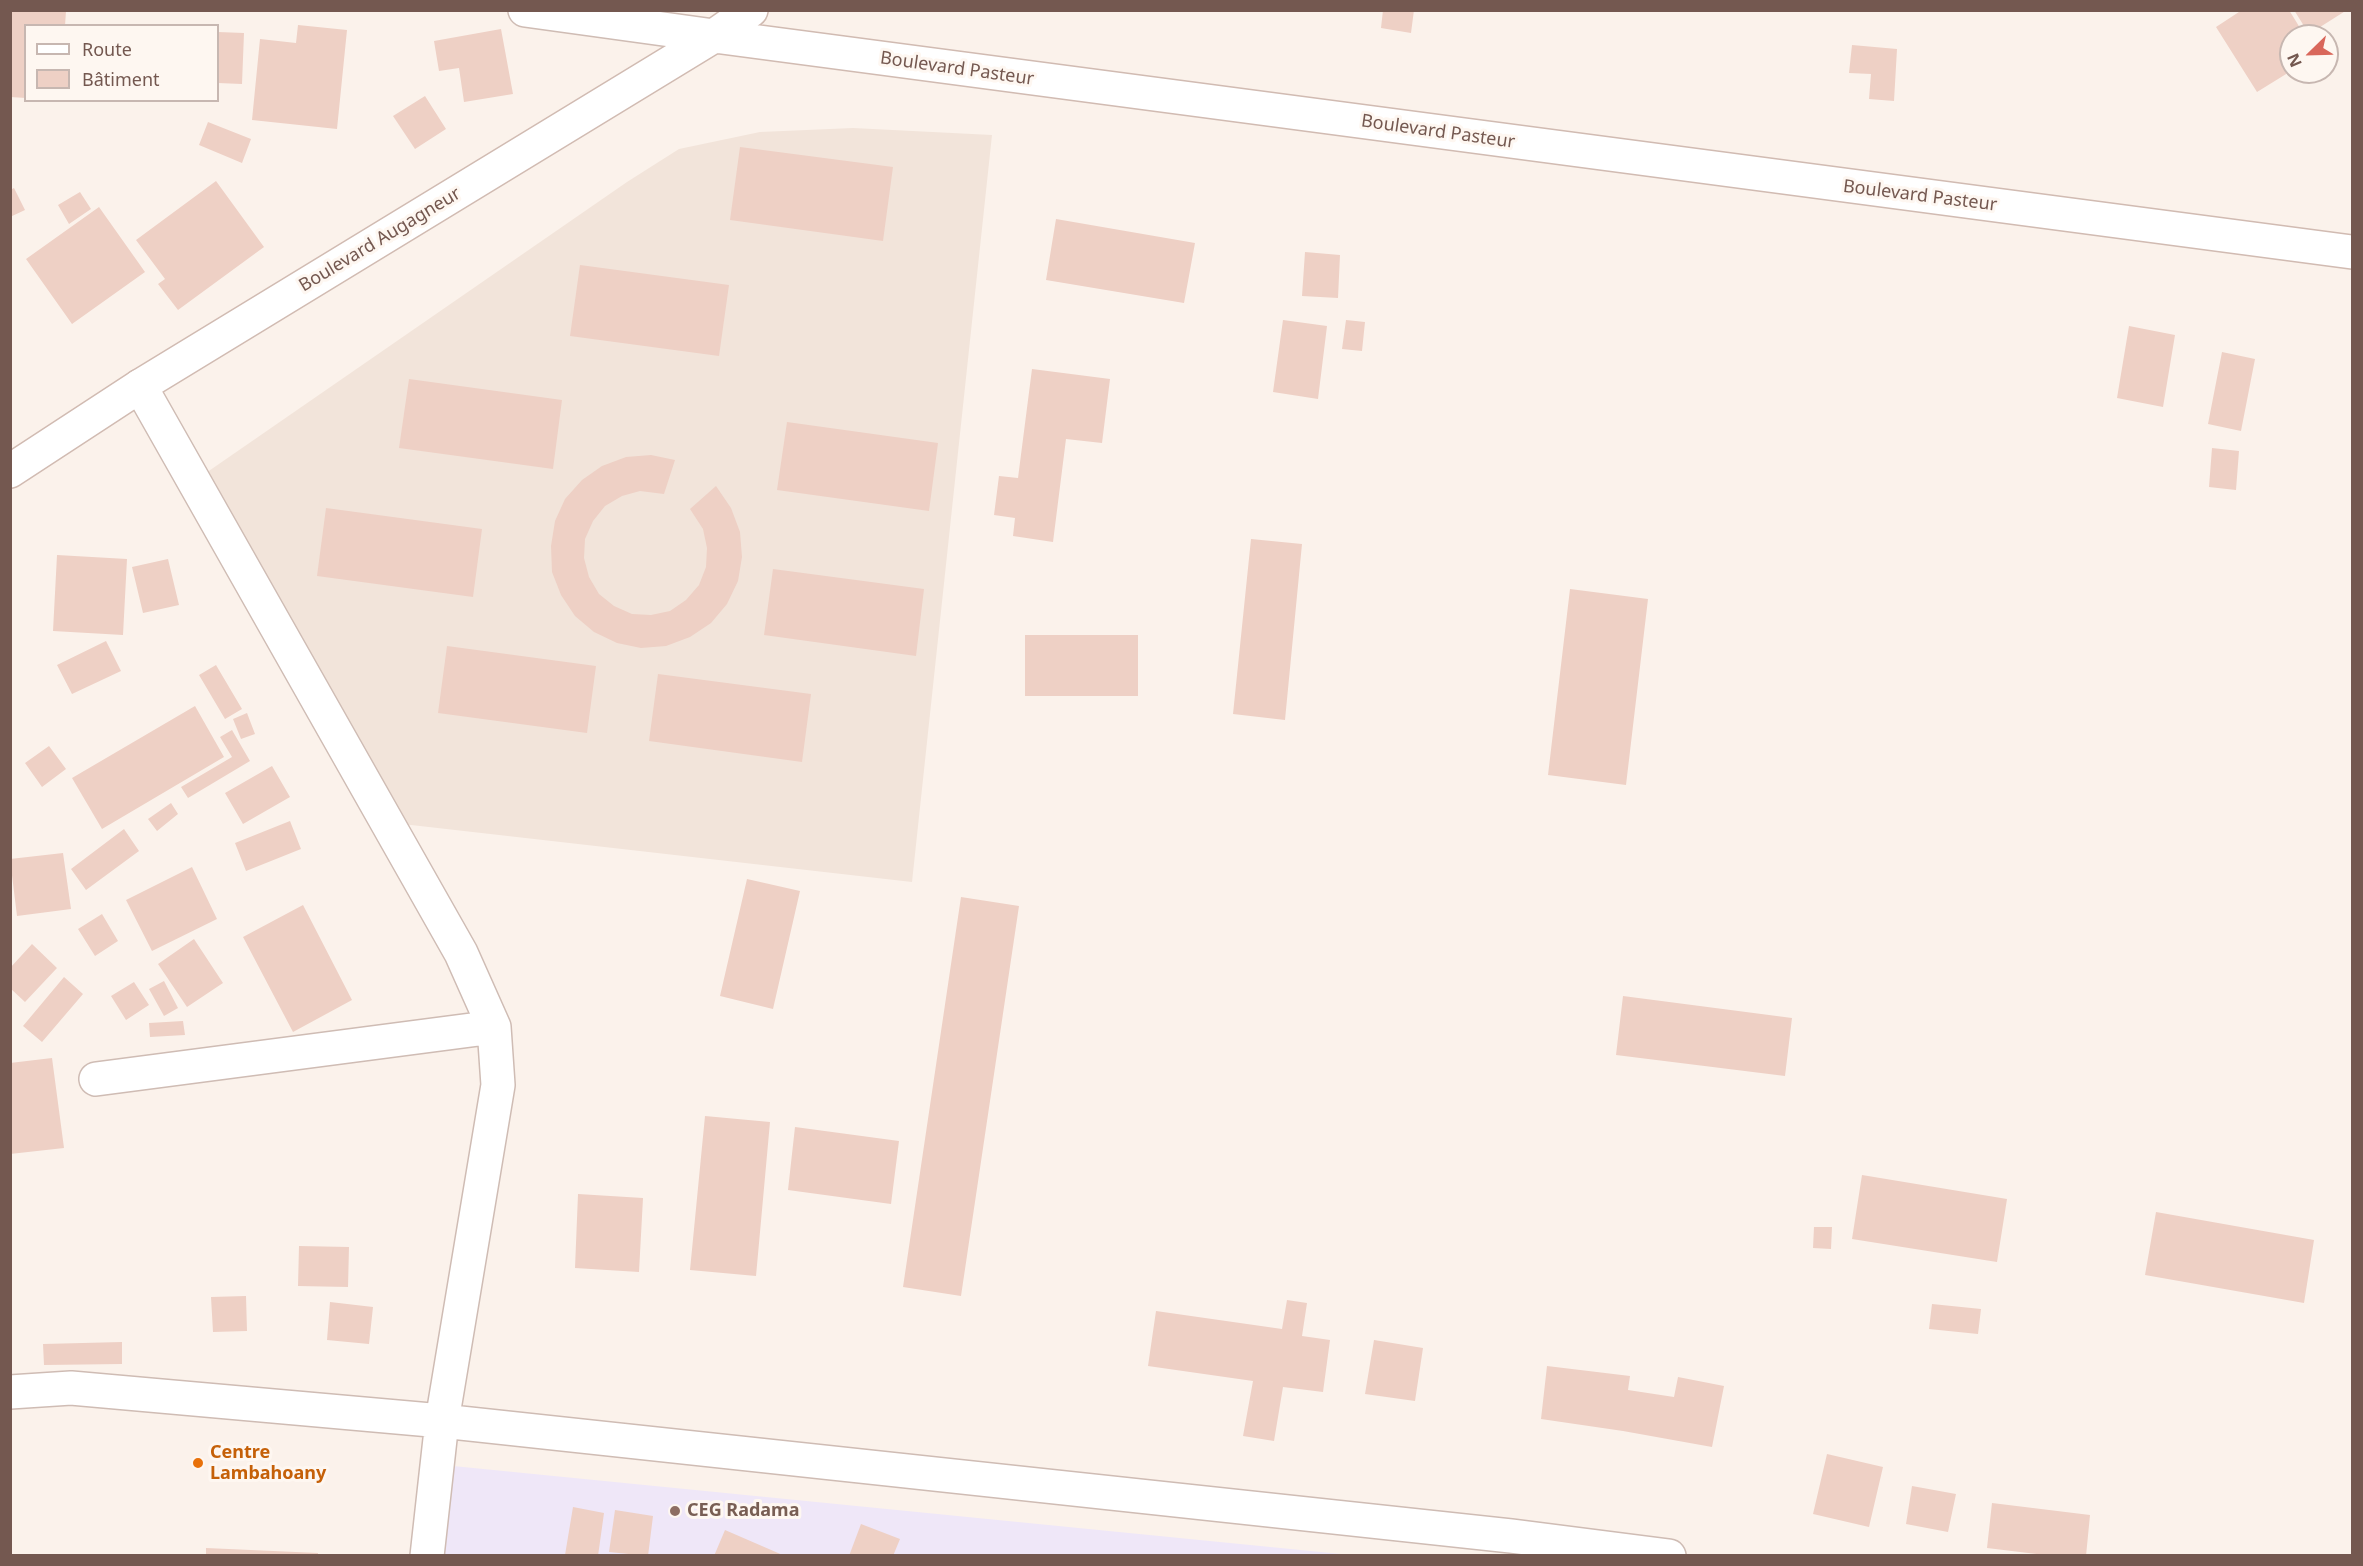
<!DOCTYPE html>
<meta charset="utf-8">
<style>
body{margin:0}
#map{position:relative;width:2363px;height:1566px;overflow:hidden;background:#fbf2eb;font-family:"Noto Sans",sans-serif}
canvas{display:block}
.frame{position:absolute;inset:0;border:12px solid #745850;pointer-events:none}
.legend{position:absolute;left:24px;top:24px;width:195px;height:78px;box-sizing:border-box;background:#fef7f1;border:2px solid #c7b7b1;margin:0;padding:8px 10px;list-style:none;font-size:18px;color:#745850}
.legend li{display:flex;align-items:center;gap:12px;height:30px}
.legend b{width:30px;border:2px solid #c7b7b1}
.north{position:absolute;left:2279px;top:24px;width:60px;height:60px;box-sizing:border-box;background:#fef7f1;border:2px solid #c7b7b1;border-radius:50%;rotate:247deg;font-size:16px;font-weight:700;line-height:24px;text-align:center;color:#745850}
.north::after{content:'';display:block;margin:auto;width:21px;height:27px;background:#d9675b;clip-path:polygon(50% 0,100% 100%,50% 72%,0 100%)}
</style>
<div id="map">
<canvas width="2363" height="1566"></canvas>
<div class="frame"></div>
<ul class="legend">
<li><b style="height:8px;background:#fff"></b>Route</li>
<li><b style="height:16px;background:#eed0c5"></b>Bâtiment</li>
</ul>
<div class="north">N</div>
</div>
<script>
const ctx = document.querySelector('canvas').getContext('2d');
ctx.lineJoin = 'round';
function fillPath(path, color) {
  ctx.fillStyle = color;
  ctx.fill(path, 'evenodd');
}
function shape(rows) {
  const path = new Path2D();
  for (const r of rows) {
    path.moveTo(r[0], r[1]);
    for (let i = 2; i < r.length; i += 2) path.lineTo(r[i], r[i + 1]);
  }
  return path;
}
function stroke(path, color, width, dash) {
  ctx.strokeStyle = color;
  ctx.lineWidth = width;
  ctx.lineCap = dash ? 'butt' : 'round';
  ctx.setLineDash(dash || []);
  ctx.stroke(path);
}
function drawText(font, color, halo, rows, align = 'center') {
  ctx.font = font + ' "Noto Sans",sans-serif';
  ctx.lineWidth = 6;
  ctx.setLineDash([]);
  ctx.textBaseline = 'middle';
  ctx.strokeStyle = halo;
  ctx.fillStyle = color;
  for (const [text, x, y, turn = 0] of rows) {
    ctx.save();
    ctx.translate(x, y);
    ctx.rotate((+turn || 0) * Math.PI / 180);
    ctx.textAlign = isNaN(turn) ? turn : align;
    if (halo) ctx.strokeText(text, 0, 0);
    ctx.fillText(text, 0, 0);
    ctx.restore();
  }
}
fillPath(shape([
 [853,128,992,135,912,882,376,821,203,475,627,182,679,149,760,132]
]), '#f2e4da');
fillPath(shape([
 [453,1466,1351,1555,444,1556]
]), '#efe7f8');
fillPath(shape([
 [10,10,66,11,65,26,26,26,26,98,10,97],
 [1383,10,1414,10,1411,33,1381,28],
 [2242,10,2289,10,2305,36,2291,36,2291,71,2257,92,2216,27],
 [2294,10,2347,10,2309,34],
 [298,25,347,30,337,129,252,120,260,39,296,43],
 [501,29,513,94,464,102,459,68,439,71,434,41],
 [218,32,244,33,242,84,218,83],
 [1852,45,1897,49,1894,101,1869,99,1871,74,1849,73],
 [425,96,446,129,415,149,393,116],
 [208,122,251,139,242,163,199,145],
 [740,147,893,167,883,241,730,220],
 [216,181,264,247,178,310,158,284,165,279,136,240],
 [14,188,25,210,10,217,10,190],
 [80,192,91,209,69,224,58,205],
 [99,207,145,272,72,324,26,259],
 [1056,219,1195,243,1184,303,1046,280],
 [1305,252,1340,255,1338,298,1302,296],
 [580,265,729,285,719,356,570,336],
 [1283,320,1327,326,1318,399,1273,392],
 [1346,320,1365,322,1362,351,1342,349],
 [2129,326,2175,335,2163,407,2117,398],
 [2222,352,2255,359,2241,431,2208,424],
 [1032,369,1110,379,1102,443,1066,439,1053,542,1013,536,1015,518,994,515,999,476,1018,478],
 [409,379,562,400,553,469,399,448],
 [787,422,938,443,929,511,777,490],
 [2212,448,2239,451,2236,490,2209,487],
 [651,455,675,460,664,494,640,491,622,496,605,506,593,521,585,539,584,558,589,577,599,594,614,606,632,614,651,615,670,611,686,600,699,585,706,567,707,548,703,529,690,509,716,486,731,508,740,532,742,557,738,581,727,604,711,623,690,637,666,646,641,648,617,643,594,632,575,616,561,595,552,572,551,546,555,521,565,499,582,480,602,466,626,457],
 [326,508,482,529,473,597,317,576],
 [1251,539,1302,544,1285,720,1233,714],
 [57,555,127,559,123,635,53,631],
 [168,559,179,605,143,613,132,567],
 [773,569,924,589,916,656,764,635],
 [1570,589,1648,599,1626,785,1548,775],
 [1025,635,1138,635,1138,696,1025,696],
 [106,641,121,671,72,694,57,665],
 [447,646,596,666,587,733,438,713],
 [216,665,242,709,225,719,199,675],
 [658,674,811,694,802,762,649,741],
 [195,706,224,757,102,829,72,778],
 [247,713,255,734,241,739,233,719],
 [232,730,250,761,188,798,181,787,232,757,220,737],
 [49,746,66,769,42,787,25,763],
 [272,766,290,797,243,824,225,793],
 [171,803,178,814,157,831,148,819],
 [290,821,301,849,246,871,235,843],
 [124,829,139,851,86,890,71,869],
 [63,853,71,909,17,916,10,859],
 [192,867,217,919,152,951,126,900],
 [747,879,800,891,773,1009,720,996],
 [961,897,1019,906,961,1296,903,1287],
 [303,905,352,1000,293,1032,243,937],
 [102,914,118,941,95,956,78,929],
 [194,939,223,983,187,1007,158,964],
 [32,944,57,968,25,1002,10,988,10,968],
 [64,977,83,994,42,1042,23,1026],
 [164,981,178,1008,164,1016,149,989],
 [134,982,149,1005,126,1020,111,996],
 [1623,996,1792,1018,1785,1076,1616,1055],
 [183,1021,185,1035,150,1037,149,1023],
 [52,1058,64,1148,10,1154,10,1063],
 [705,1116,770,1122,756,1276,690,1270],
 [795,1127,899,1141,891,1204,788,1190],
 [1862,1175,2007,1199,1997,1262,1852,1239],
 [578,1194,643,1198,639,1272,575,1268],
 [2156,1212,2314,1240,2304,1303,2145,1275],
 [1814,1227,1832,1227,1831,1249,1813,1248],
 [299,1246,349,1247,348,1287,298,1286],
 [246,1296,247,1331,213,1332,211,1297],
 [1287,1300,1307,1303,1302,1336,1330,1340,1323,1392,1283,1387,1274,1441,1243,1436,1253,1381,1148,1366,1156,1311,1282,1329],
 [330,1302,373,1307,369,1344,327,1340],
 [1932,1304,1981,1309,1978,1334,1929,1329],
 [1374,1340,1423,1348,1415,1401,1365,1394],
 [122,1342,122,1364,44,1365,43,1344],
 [1547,1366,1630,1376,1628,1390,1674,1397,1678,1377,1724,1386,1712,1447,1623,1431,1541,1419],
 [1827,1454,1883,1467,1869,1527,1813,1514],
 [1912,1486,1956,1494,1948,1532,1906,1524],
 [1992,1503,2090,1515,2086,1556,2053,1556,1987,1548],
 [573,1507,604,1513,598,1556,565,1555],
 [615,1510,653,1516,648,1556,609,1552],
 [861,1524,900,1539,893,1556,849,1556],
 [725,1530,785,1556,714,1556],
 [206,1548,318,1553,318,1556,206,1556]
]), '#eed0c5');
const street = shape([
 [525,10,714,36],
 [140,386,461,953,494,1027,498,1085,442,1421,427,1556],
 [96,1079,494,1027],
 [10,1392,71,1388,442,1421,1511,1536,1669,1556]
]);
const secondary = shape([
 [714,36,2352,252],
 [10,471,140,386,714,36,751,10]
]);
stroke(street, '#cfbcb4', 36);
stroke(secondary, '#d1bbb2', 36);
stroke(street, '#fff', 33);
stroke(secondary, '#fff', 33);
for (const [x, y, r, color] of [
 [198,1463,6,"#e8710a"],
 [675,1511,6,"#8d6e63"]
]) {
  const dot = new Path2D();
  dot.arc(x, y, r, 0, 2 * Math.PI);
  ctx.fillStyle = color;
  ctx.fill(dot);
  stroke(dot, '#fef7f1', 2);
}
drawText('18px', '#745850', '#fef7f1', [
 ["Boulevard Pasteur",957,69,8],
 ["Boulevard Pasteur",1438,132,8],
 ["Boulevard Pasteur",1920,196,7],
 ["Boulevard Augagneur",380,240,-31]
]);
drawText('bold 18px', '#c56008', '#fef7f1', [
 ["Centre",210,1453],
 ["Lambahoany",210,1474]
], 'left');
drawText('bold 18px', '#785e54', '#fef7f1', [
 ["CEG Radama",687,1511]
], 'left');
</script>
